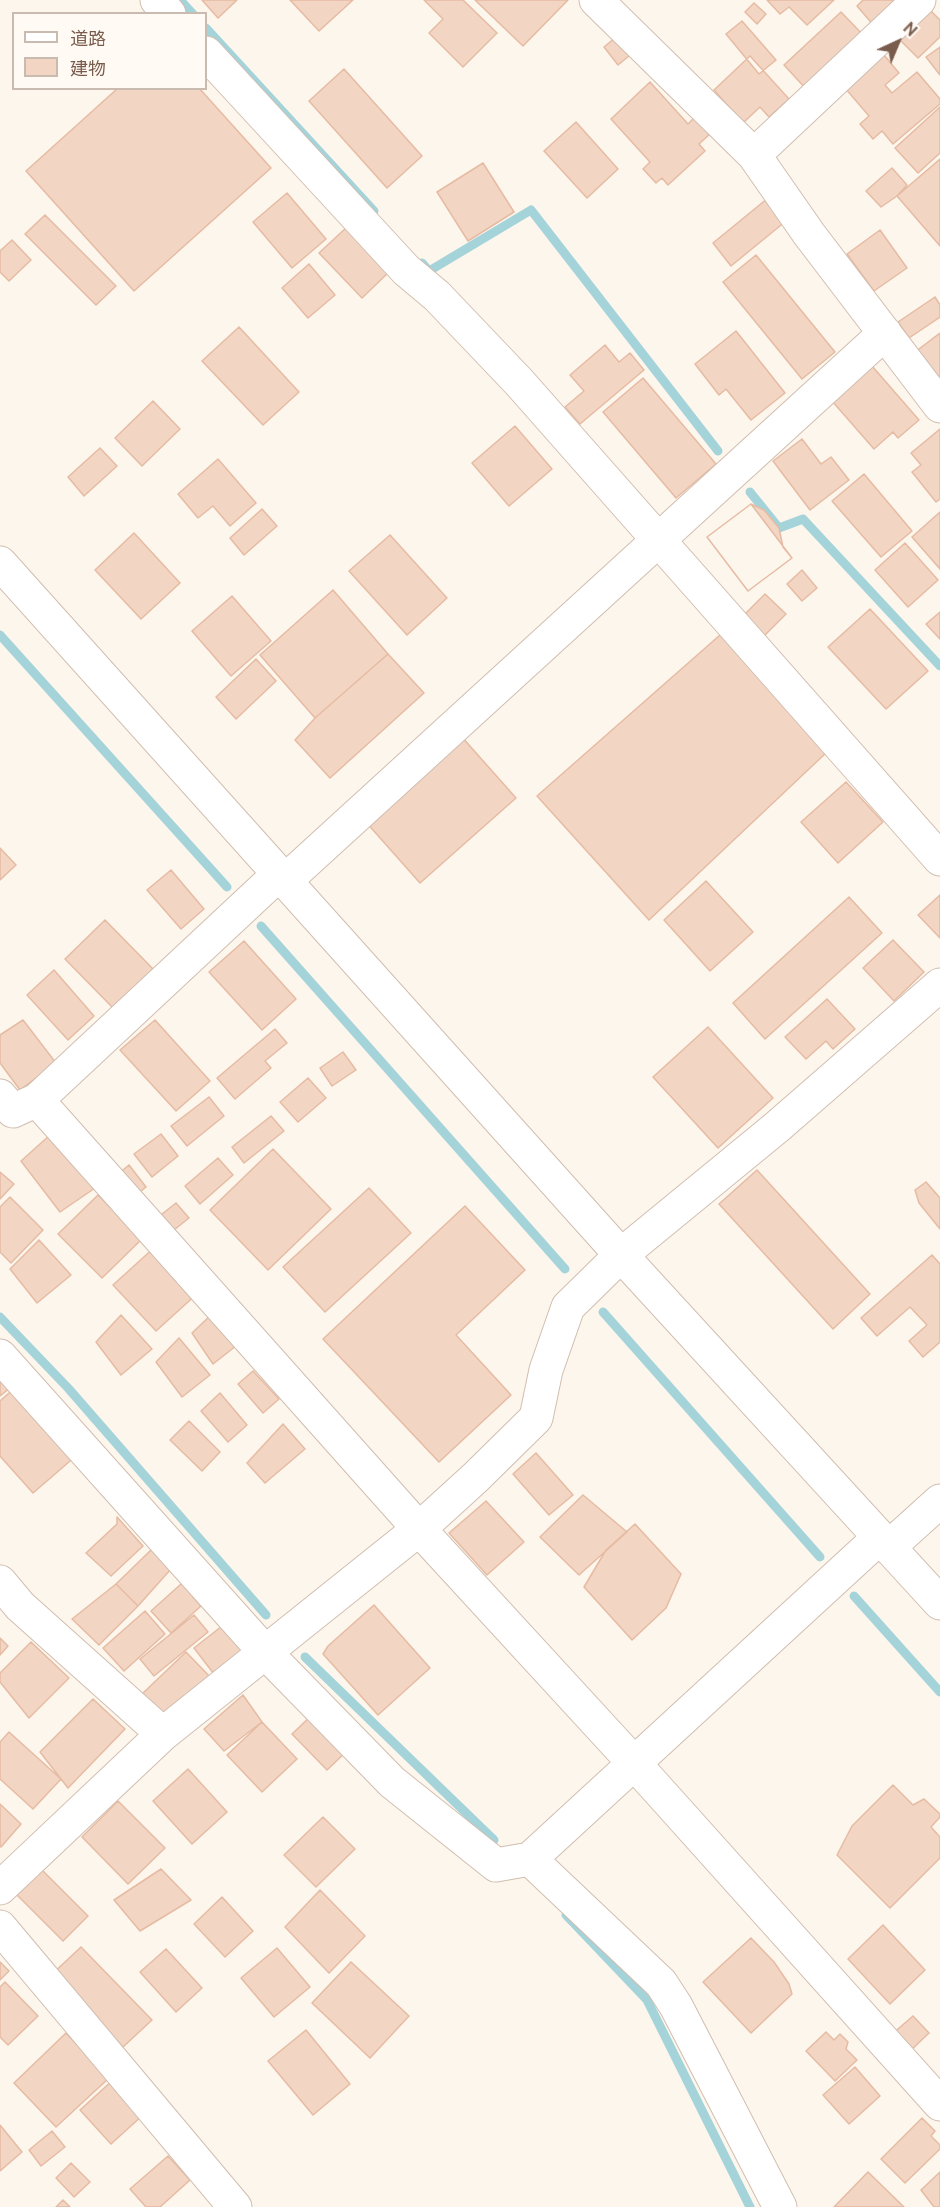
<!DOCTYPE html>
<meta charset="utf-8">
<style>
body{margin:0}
#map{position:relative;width:940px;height:2207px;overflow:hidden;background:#fdf6ec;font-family:Ubuntu,"Noto Sans JP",sans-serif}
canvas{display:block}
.legend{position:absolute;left:12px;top:12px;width:195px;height:78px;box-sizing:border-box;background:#fffaf3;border:2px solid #cabbb1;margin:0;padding:8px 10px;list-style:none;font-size:18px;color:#7a5c4d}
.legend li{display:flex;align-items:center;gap:12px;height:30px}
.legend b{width:30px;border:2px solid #cabbb1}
.north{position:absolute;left:868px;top:12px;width:60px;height:60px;-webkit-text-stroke:4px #fffaf3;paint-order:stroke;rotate:44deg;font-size:16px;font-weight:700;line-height:24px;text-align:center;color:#7a5c4d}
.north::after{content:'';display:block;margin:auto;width:21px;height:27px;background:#7a5c4d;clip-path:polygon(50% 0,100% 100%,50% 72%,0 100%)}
</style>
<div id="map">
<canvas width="940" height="2207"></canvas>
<ul class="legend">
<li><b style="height:8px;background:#fff"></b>道路</li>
<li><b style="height:16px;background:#f3d5c3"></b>建物</li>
</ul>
<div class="north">N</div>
</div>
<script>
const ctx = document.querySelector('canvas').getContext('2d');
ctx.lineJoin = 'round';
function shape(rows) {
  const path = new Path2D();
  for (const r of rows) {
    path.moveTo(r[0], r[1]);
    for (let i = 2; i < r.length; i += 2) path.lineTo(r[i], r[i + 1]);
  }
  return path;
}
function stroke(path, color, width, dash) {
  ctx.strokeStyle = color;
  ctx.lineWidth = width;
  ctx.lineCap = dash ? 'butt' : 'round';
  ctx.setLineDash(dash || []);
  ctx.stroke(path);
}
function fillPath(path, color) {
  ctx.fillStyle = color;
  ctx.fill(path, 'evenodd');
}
stroke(shape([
 [180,0,193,14],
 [206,28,374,211],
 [422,263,429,271,531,210,718,451],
 [750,492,779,528,803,519,940,666],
 [0,635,227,887],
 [261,926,565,1269],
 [603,1312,820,1557],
 [0,1317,68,1388,266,1615],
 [854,1596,940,1692],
 [305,1657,494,1840],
 [566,1915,647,2000,750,2207]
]), '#a5d3da', 9);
const building = shape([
 [202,0,237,0,218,18,202,0],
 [290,0,353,0,319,31,290,0],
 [424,0,463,0,497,33,463,67,429,33,443,19,424,0],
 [475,0,568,0,523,46,475,0],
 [767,0,834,0,807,25,789,7,780,14,767,0],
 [863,0,905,0,876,28,857,6,863,0],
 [754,3,766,14,757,24,745,12,754,3],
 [925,5,940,20,940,37,918,58,894,34,925,5],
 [841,12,865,37,808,91,784,65,841,12],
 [742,21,776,60,759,74,726,34,742,21],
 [627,28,641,46,618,65,604,47,627,28],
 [940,47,940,75,926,57,940,47],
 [884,55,899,73,885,85,892,93,917,72,940,99,940,104,893,144,882,131,873,139,860,124,869,116,845,88,884,55],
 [750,56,789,99,769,117,760,107,743,123,714,90,750,56],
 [344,69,422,156,387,188,309,101,344,69],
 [650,82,688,124,696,116,712,132,699,144,705,151,668,185,662,178,656,183,643,169,650,162,611,119,650,82],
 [118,88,199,88,271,168,134,291,26,171,118,88],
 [940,107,940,153,918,173,895,148,940,107],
 [576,122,618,169,587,198,544,151,576,122],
 [940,159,940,246,897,196,940,159],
 [483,163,514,212,468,241,437,192,483,163],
 [892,168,907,185,897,196,881,207,866,191,892,168],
 [287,193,326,239,292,268,253,222,287,193],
 [768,198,786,221,731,266,713,243,768,198],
 [45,215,116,286,96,305,25,234,45,215],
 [347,227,390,271,362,298,319,253,347,227],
 [880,230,907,268,874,291,847,254,880,230],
 [12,240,31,260,9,281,0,272,0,251,12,240],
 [756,255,835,352,802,379,723,282,756,255],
 [309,264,335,295,308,318,282,288,309,264],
 [935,297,940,305,940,317,909,338,898,322,935,297],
 [239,327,299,392,263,425,202,361,239,327],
 [736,331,785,393,751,420,726,389,719,395,695,364,736,331],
 [940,333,940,385,915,352,940,333],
 [605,345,619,362,630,353,644,370,580,424,565,407,584,391,570,375,605,345],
 [872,366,919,420,898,438,893,432,874,449,832,401,872,366],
 [643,378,716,464,676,498,603,412,643,378],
 [153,401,180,429,142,466,115,438,153,401],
 [515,426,552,469,509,506,472,463,515,426],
 [940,429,940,499,936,502,912,472,921,465,911,453,940,429],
 [802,439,821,464,831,457,849,480,810,510,773,461,802,439],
 [100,448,117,466,84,496,68,477,100,448],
 [218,459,256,503,230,526,213,506,198,518,178,494,218,459],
 [864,474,912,531,881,557,832,501,864,474],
 [751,504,792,558,748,591,707,537,751,504],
 [751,504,764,510,779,528,783,547,792,558,748,591,707,537,751,504],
 [262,509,277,526,244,555,230,538,262,509],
 [940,512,940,569,912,537,940,512],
 [134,533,180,583,141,619,95,570,134,533],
 [390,535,447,598,407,635,349,571,390,535],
 [905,543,938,580,908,607,875,570,905,543],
 [802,570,817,588,802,601,787,584,802,570],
 [333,590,388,654,315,718,260,655,333,590],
 [765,594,786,614,763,637,742,617,765,594],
 [232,596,271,641,231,676,192,631,232,596],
 [870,609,928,671,886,709,828,647,870,609],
 [940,612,940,639,926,624,940,612],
 [720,635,827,752,649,920,537,796,720,635],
 [388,654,424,693,330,778,295,740,315,718,388,654],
 [256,659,276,681,236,719,216,697,256,659],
 [461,736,516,798,420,883,365,821,461,736],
 [846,782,883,822,838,863,801,822,846,782],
 [0,848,16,865,0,880,0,848],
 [171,870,204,909,181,929,147,890,171,870],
 [706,881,753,932,710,971,664,920,706,881],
 [940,895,940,938,918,915,940,895],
 [849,897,882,933,765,1039,733,1003,849,897],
 [105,920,155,971,115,1010,65,959,105,920],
 [893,940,924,972,894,1001,863,968,893,940],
 [244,941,296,999,262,1030,209,972,244,941],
 [54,970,94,1016,68,1040,27,995,54,970],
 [827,999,855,1029,833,1049,826,1041,806,1059,785,1037,827,999],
 [23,1020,56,1063,20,1090,0,1063,0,1035,23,1020],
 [155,1020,210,1081,176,1111,120,1050,155,1020],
 [708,1027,773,1098,718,1148,653,1077,708,1027],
 [275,1029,287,1043,265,1061,271,1068,235,1099,217,1078,275,1029],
 [343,1052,356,1070,332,1086,320,1068,343,1052],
 [308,1078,326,1098,298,1122,280,1102,308,1078],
 [209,1097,224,1116,187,1146,171,1126,209,1097],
 [271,1116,284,1131,244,1163,232,1147,271,1116],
 [161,1134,178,1156,152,1177,134,1154,161,1134],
 [50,1135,98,1186,60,1212,21,1161,50,1135],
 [273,1149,331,1209,268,1270,210,1210,273,1149],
 [218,1158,233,1175,200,1204,185,1186,218,1158],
 [129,1165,146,1187,135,1196,118,1174,129,1165],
 [757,1170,870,1294,833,1329,719,1204,757,1170],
 [0,1172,14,1184,0,1199,0,1172],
 [926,1182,940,1198,940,1229,919,1203,915,1190,926,1182],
 [369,1188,411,1233,325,1312,283,1267,369,1188],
 [98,1195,142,1239,102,1278,58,1234,98,1195],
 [10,1197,43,1230,11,1263,0,1252,0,1207,10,1197],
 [176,1203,189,1218,169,1234,157,1218,176,1203],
 [465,1206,525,1270,456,1335,511,1395,439,1462,323,1339,465,1206],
 [39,1240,71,1275,37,1303,10,1269,39,1240],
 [156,1246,199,1292,156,1331,113,1285,156,1246],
 [932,1255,940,1264,940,1342,923,1357,909,1341,927,1325,910,1307,877,1336,861,1318,932,1255],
 [212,1314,241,1342,213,1364,192,1333,212,1314],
 [121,1315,152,1349,121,1375,96,1342,121,1315],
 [179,1338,210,1375,182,1397,156,1362,179,1338],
 [0,1365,15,1384,0,1396,0,1365],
 [253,1371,279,1399,263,1413,238,1384,253,1371],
 [17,1386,77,1455,33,1493,0,1456,0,1401,17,1386],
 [220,1393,247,1425,228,1442,201,1411,220,1393],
 [189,1421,220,1452,202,1471,170,1440,189,1421],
 [283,1424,305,1449,265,1483,247,1463,283,1424],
 [536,1453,573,1495,549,1515,513,1474,536,1453],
 [583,1495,627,1532,579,1575,540,1537,583,1495],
 [486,1501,524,1542,487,1575,449,1533,486,1501],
 [117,1517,143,1546,111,1576,86,1553,117,1524,117,1517],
 [635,1524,681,1574,666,1608,632,1640,584,1587,606,1550,635,1524],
 [151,1550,171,1569,138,1606,116,1584,151,1550],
 [191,1575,203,1588,193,1597,201,1606,171,1633,151,1611,191,1575],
 [116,1584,138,1606,99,1645,72,1619,116,1584],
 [374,1605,430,1668,378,1715,323,1654,328,1646,374,1605],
 [145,1611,165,1634,124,1671,103,1648,145,1611],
 [194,1615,208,1632,154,1676,140,1659,194,1615],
 [231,1619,251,1645,214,1674,194,1648,231,1619],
 [0,1638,8,1646,0,1655,0,1638],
 [31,1642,69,1678,29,1718,0,1682,0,1673,31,1642],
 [186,1652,213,1680,169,1722,142,1694,186,1652],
 [243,1695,262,1722,224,1751,204,1729,243,1695],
 [93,1699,125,1729,68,1788,40,1752,93,1699],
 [314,1713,349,1749,327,1770,292,1734,314,1713],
 [262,1722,297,1759,262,1792,227,1755,262,1722],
 [9,1732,61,1779,33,1809,0,1779,0,1742,9,1732],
 [188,1769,227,1812,192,1844,153,1801,188,1769],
 [893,1785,913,1805,924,1799,940,1814,940,1817,931,1827,940,1837,940,1858,890,1908,837,1855,852,1826,893,1785],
 [118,1801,165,1848,128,1884,82,1837,118,1801],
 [0,1804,21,1824,1,1847,0,1846,0,1804],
 [323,1817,355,1849,316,1887,284,1855,323,1817],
 [41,1869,88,1916,63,1941,16,1894,41,1869],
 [161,1869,191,1900,140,1931,114,1900,161,1869],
 [320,1890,365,1936,329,1973,285,1927,320,1890],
 [222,1897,253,1931,225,1957,194,1924,222,1897],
 [883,1925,925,1970,890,2004,848,1959,883,1925],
 [751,1938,774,1962,789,1984,792,1994,751,2033,703,1982,751,1938],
 [81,1947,152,2020,123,2047,50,1976,81,1947],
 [277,1948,310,1987,274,2017,241,1978,277,1948],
 [166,1949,202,1988,176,2012,140,1972,166,1949],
 [0,1962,9,1971,0,1980,0,1962],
 [351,1962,409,2016,370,2058,312,2003,351,1962],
 [5,1982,38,2016,8,2045,0,2037,0,1987,5,1982],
 [913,2016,929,2033,907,2054,891,2035,913,2016],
 [306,2030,350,2084,313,2115,268,2061,306,2030],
 [826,2032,834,2040,840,2034,848,2042,846,2049,857,2060,835,2081,806,2051,826,2032],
 [66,2033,109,2078,56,2127,14,2083,66,2033],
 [855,2067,880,2096,849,2124,823,2095,855,2067],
 [113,2080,143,2115,111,2144,80,2110,113,2080],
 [922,2118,935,2131,931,2136,940,2145,940,2149,905,2183,881,2159,922,2118],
 [0,2125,22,2152,0,2171,0,2125],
 [52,2131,65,2147,41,2166,29,2150,52,2131],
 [168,2156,190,2180,160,2207,146,2207,130,2189,168,2156],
 [71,2163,90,2182,74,2197,56,2178,71,2163],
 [868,2172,904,2207,834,2207,868,2172],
 [940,2172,940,2207,934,2207,921,2190,940,2172],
 [63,2200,70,2207,56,2207,63,2200]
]);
fillPath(building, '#f3d5c3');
stroke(building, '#e6bba3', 1.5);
const minor = shape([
 [157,0,169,14],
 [596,0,754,155,809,234,940,406],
 [206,53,406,270,437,296,519,382,940,859],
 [754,155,919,0],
 [0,563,621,1255,940,1603],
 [285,881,885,333],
 [0,1096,13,1111,37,1100,279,874],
 [37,1100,419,1529,634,1763,940,2104],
 [0,1356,265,1652,392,1782,496,1865,530,1859],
 [889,1547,940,1501],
 [0,1582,20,1606,163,1734],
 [0,1888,163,1734,419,1529,475,1478,536,1418,546,1370,568,1307,621,1255,777,1127,940,985],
 [0,1927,235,2207],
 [780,2207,676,2006,661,1983,530,1859,880,1537]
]);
stroke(minor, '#d1beb0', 35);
stroke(minor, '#fff', 33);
</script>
